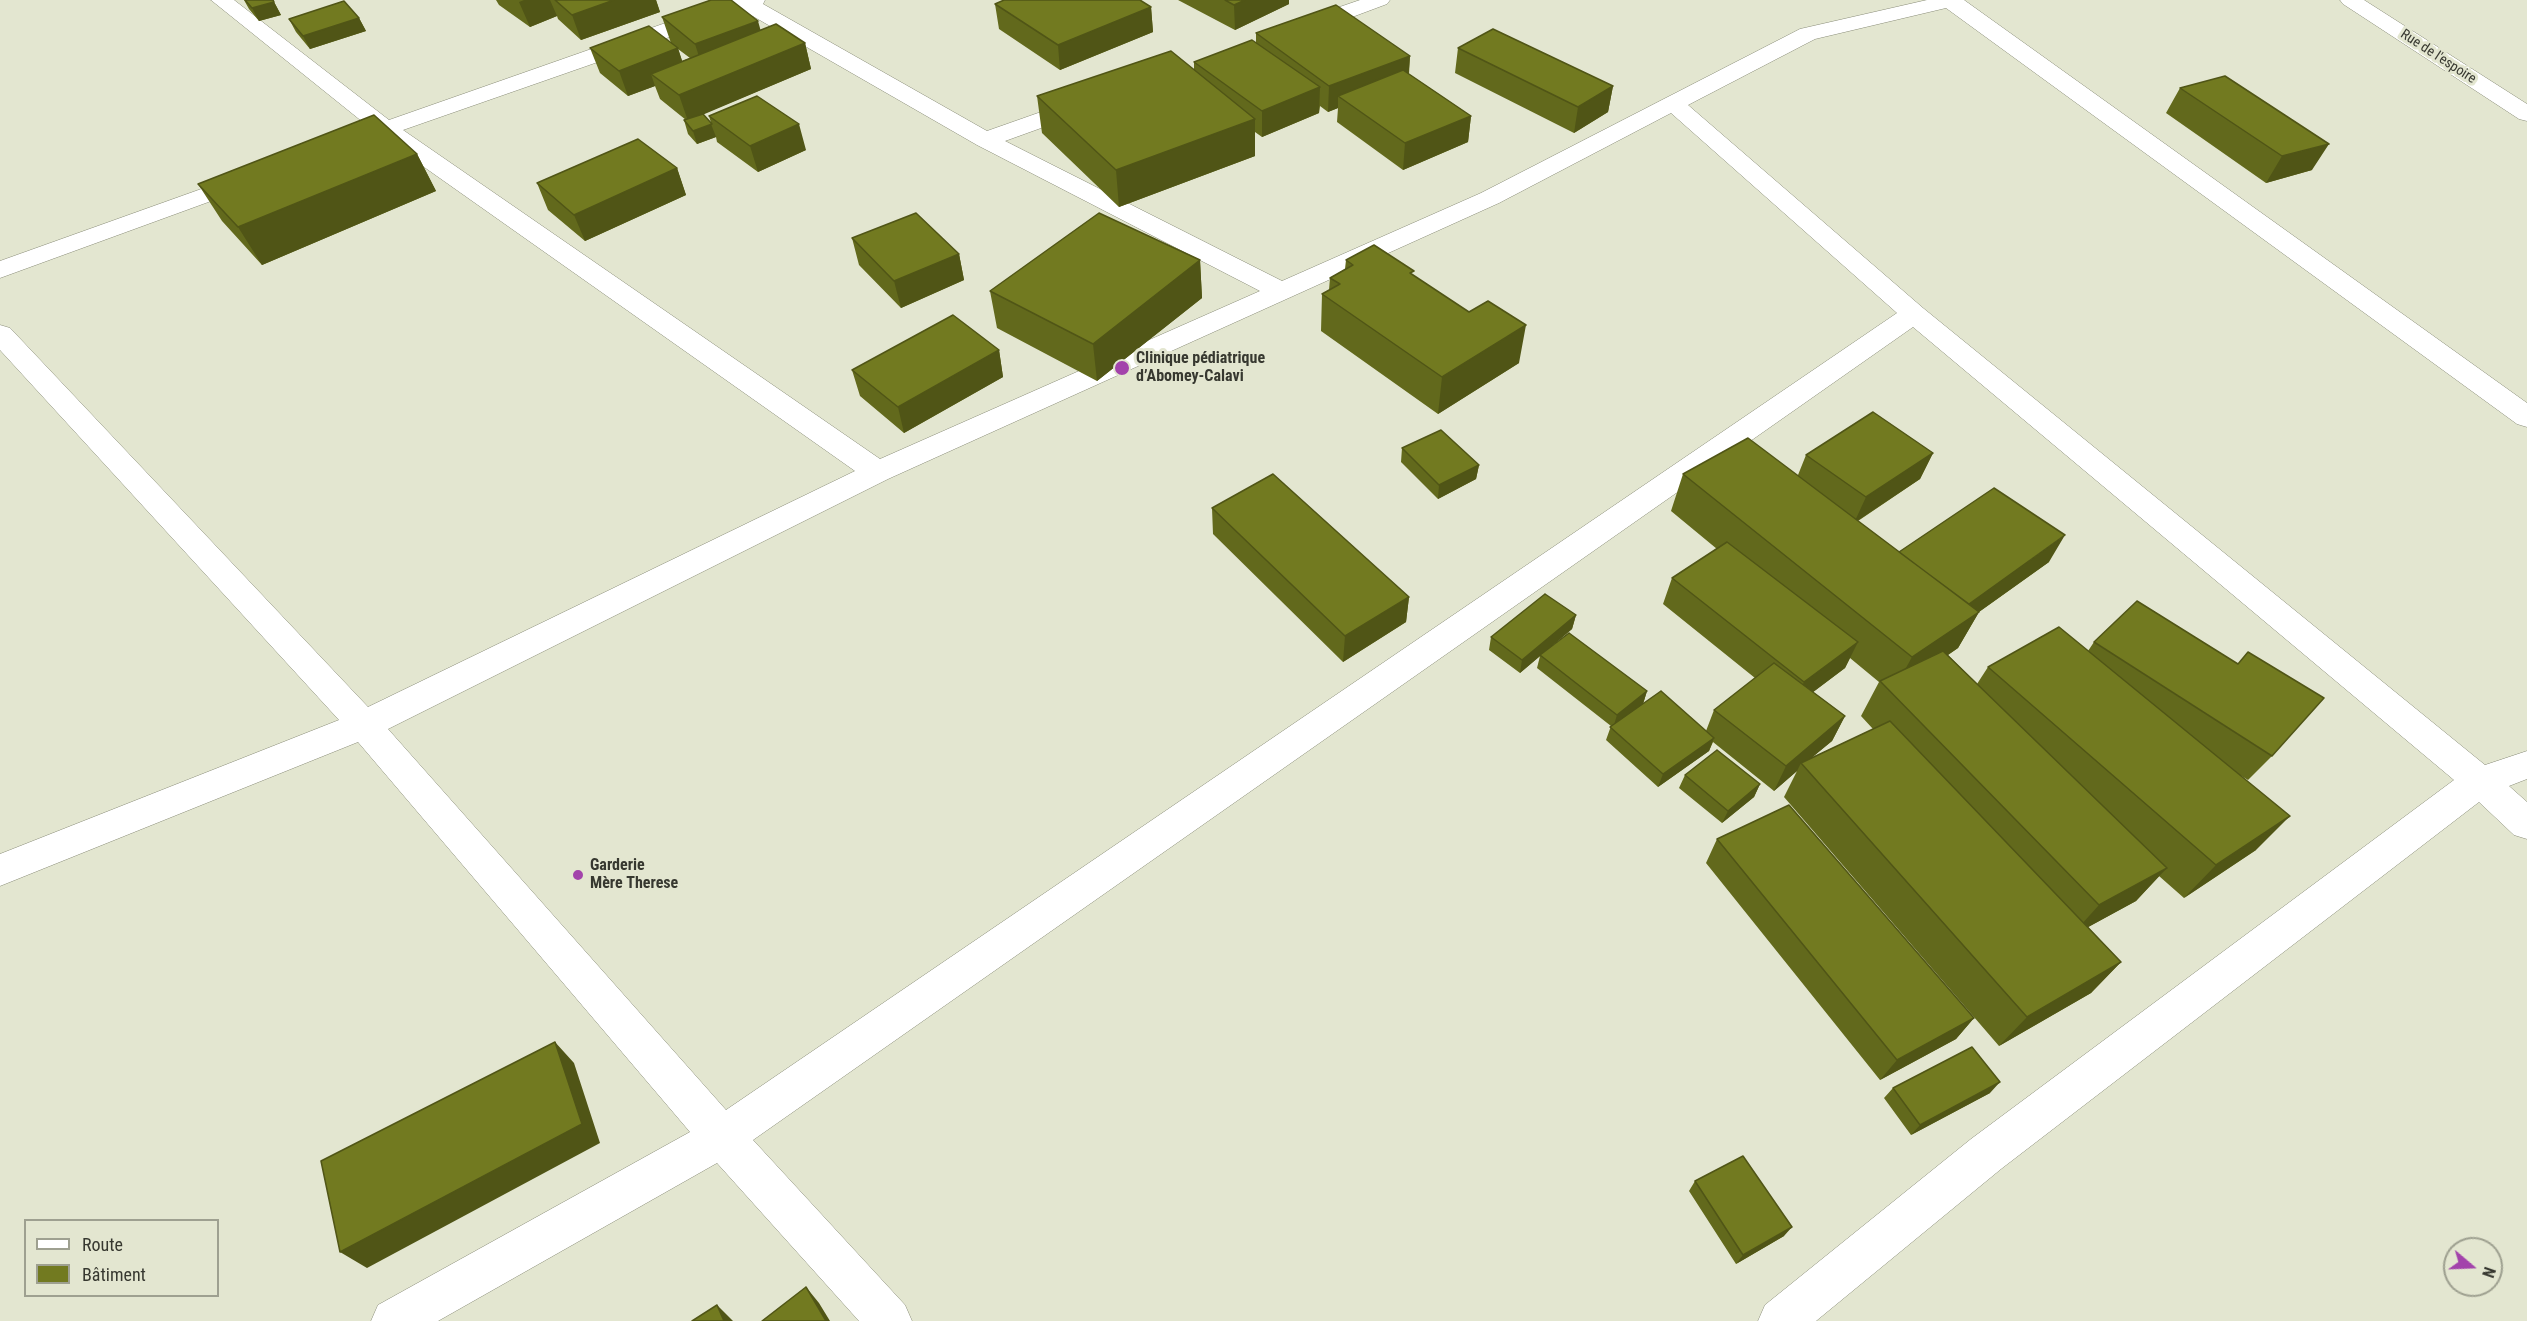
<!DOCTYPE html>
<meta charset="utf-8">
<style>
body{margin:0}
#map{position:relative;width:2527px;height:1321px;overflow:hidden;background:#e3e6d0;font-family:"Roboto Condensed",sans-serif}
canvas{display:block}
.legend{position:absolute;left:24px;top:1219px;width:195px;height:78px;box-sizing:border-box;background:#e3e6d0;border:2px solid #9ea090;margin:0;padding:8px 10px;list-style:none;font-size:18px;color:#373830}
.legend li{display:flex;align-items:center;gap:12px;height:30px}
.legend b{width:30px;border:2px solid #9ea090}
.north{position:absolute;left:2443px;top:1237px;width:60px;height:60px;box-sizing:border-box;background:#e3e6d0;border:2px solid #9ea090;border-radius:50%;rotate:109deg;font-size:16px;font-weight:700;line-height:24px;text-align:center;color:#373830}
.north::after{content:'';display:block;margin:auto;width:21px;height:27px;background:#a343ab;clip-path:polygon(50% 0,100% 100%,50% 72%,0 100%)}
</style>
<div id="map">
<canvas width="2527" height="1321"></canvas>
<ul class="legend">
<li><b style="height:8px;background:#fff"></b>Route</li>
<li><b style="height:16px;background:#727a20"></b>Bâtiment</li>
</ul>
<div class="north">N</div>
</div>
<script>
const ctx = document.querySelector('canvas').getContext('2d');
ctx.lineJoin = 'round';
function shape(rows) {
  const path = new Path2D();
  for (const r of rows) {
    path.moveTo(r[0], r[1]);
    for (let i = 2; i < r.length; i += 2) path.lineTo(r[i], r[i + 1]);
  }
  return path;
}
function stroke(path, color, width, dash) {
  ctx.strokeStyle = color;
  ctx.lineWidth = width;
  ctx.lineCap = dash ? 'butt' : 'round';
  ctx.setLineDash(dash || []);
  ctx.stroke(path);
}
function fillPath(path, color) {
  ctx.fillStyle = color;
  ctx.fill(path, 'evenodd');
}
function drawText(font, color, halo, rows, align = 'center') {
  ctx.font = font + ' "Roboto Condensed",sans-serif';
  ctx.lineWidth = 6;
  ctx.setLineDash([]);
  ctx.textBaseline = 'middle';
  ctx.strokeStyle = halo;
  ctx.fillStyle = color;
  for (const [text, x, y, turn = 0] of rows) {
    ctx.save();
    ctx.translate(x, y);
    ctx.rotate((+turn || 0) * Math.PI / 180);
    ctx.textAlign = isNaN(turn) ? turn : align;
    if (halo) ctx.strokeText(text, 0, 0);
    ctx.fillText(text, 0, 0);
    ctx.restore();
  }
}
const minor = shape([
 [211,0,234,0,389,120,731,0,765,0,763,4,987,131,1075,100,1083,98,1091,100,1094,105,1091,110,1005,141,1282,281,1481,193,1800,29,1927,0,1964,0,2527,403,2527,427,2517,424,1946,8,1815,39,1688,105,1923,308,2485,765,2527,751,2527,779,2509,786,2527,802,2527,839,2514,835,2479,802,2001,1169,1816,1321,1758,1321,1765,1305,1971,1139,2454,780,1913,327,753,1140,905,1305,912,1321,859,1321,717,1163,438,1321,371,1321,378,1305,690,1132,358,742,0,886,0,854,339,720,0,350,0,325,10,328,368,707,855,471,383,138,371,141,363,139,359,134,363,129,369,127,211,0],
 [744,11,977,145,1260,291,880,459,403,130,744,11],
 [1671,113,1897,313,726,1110,388,729,888,479,1499,203,1671,113],
 [1360,0,1390,0,1387,4,1312,32,1304,33,1296,32,1293,27,1296,22,1360,0],
 [2340,0,2364,0,2527,104,2527,121,2519,119,2343,4,2340,0],
 [246,173,255,175,258,180,255,185,0,278,0,261,246,173]
]);
stroke(minor, '#898c78', 1);
fillPath(minor, '#fff');
fillPath(shape([
 [244,0,273,0,281,15,259,21,249,9],
 [496,0,656,0,660,12,581,40,558,19,557,16,530,27,499,5],
 [1178,0,1289,0,1289,4,1235,30],
 [995,4,1151,7,1153,32,1060,70,999,29],
 [662,17,761,30,805,43,811,69,703,114,711,123,709,116,806,150,758,172,717,142,716,137,697,144,688,134,684,120,686,120,660,99,655,86,628,96,600,73,590,48,671,43],
 [678,49,690,58,682,61],
 [359,18,366,31,310,49,296,32,289,19],
 [1256,33,1410,56,1409,74,1471,116,1468,142,1403,170,1337,122,1338,108,1328,112,1320,106,1319,113,1262,137,1255,132,1255,156,1119,207,1042,133,1037,96,1194,70,1194,62,1256,43],
 [1458,48,1613,86,1608,112,1574,133,1455,73],
 [2180,88,2312,170,2266,183,2166,113],
 [417,154,436,191,262,265,222,221,198,184],
 [677,168,686,195,585,241,548,210,537,183],
 [852,238,959,254,964,280,901,308,859,265],
 [1200,260,1202,298,1097,381,997,328,990,291],
 [1346,260,1414,276,1519,363,1438,414,1321,331,1322,294,1329,290,1330,278,1345,269],
 [999,350,1003,377,904,433,860,396,852,370],
 [1402,448,1479,465,1476,479,1438,499,1401,462],
 [1933,453,1920,479,1858,521,1899,552,2049,562,1979,612,1958,648,1948,655,1977,684,1988,667,2088,651,2094,642,2272,756,2248,780,2235,772,2256,850,2184,898,2159,876,2136,901,2088,927,2121,962,2091,993,1999,1046,1784,797,1797,771,1774,791,1713,742,1709,751,1658,787,1606,740,1611,726,1537,668,1540,656,1520,673,1489,650,1491,637,1576,615,1572,629,1553,645,1647,691,1643,704,1706,731,1714,710,1755,678,1663,604,1672,578,1717,549,1671,511,1683,474,1798,475,1806,455],
 [1850,658,1879,682,1861,716,1873,729,1811,758,1832,741,1845,716,1813,692,1845,668],
 [1212,508,1409,597,1406,622,1343,662,1213,534],
 [1685,775,1760,784,1754,797,1722,823,1679,788],
 [1717,839,1974,1018,1956,1039,1880,1080,1706,863],
 [1893,1088,1990,1093,1911,1135,1884,1098],
 [1695,1181,1784,1236,1736,1264,1689,1191]
]), '#62691c');
fillPath(shape([
 [524,0,550,0,557,16,530,27,519,2],
 [614,0,656,0,660,12,581,40,572,15],
 [1245,0,1289,0,1289,4,1235,30,1234,5],
 [274,2,281,15,259,21,252,8],
 [1151,7,1153,32,1060,70,1058,45],
 [359,18,366,31,310,49,303,36],
 [758,21,765,46,703,69,695,44],
 [805,43,811,69,688,121,679,95],
 [678,48,686,73,651,74,655,86,628,96,619,71],
 [1410,56,1408,81,1338,96,1338,108,1328,112,1329,86],
 [1613,86,1608,112,1574,133,1578,107],
 [1320,87,1319,113,1262,137,1262,111],
 [1471,116,1468,142,1403,170,1405,143],
 [1255,119,1255,156,1119,207,1116,170],
 [711,124,716,137,697,144,693,131],
 [799,124,806,150,758,172,750,146],
 [2329,144,2312,170,2266,183,2282,156],
 [417,154,436,191,262,265,238,227],
 [677,168,686,195,585,241,574,215],
 [959,254,964,280,901,308,894,281],
 [1200,260,1202,298,1097,381,1093,344],
 [1526,325,1519,363,1438,414,1442,377],
 [999,350,1003,377,904,433,898,407],
 [1933,453,1920,479,1854,523,1866,497],
 [1479,465,1476,479,1438,499,1439,485],
 [2065,535,2049,562,1969,619,1979,612,1958,648,1892,693,1912,657,1964,607],
 [1409,597,1406,622,1343,662,1345,636],
 [1576,615,1572,629,1520,673,1522,660],
 [1858,642,1845,668,1792,708,1804,682],
 [1647,691,1643,704,1613,728,1617,715],
 [1845,716,1832,741,1803,765,1801,763,1797,771,1774,791,1786,766],
 [1714,738,1709,751,1658,787,1663,774],
 [1760,784,1754,797,1722,823,1728,811],
 [2290,816,2256,850,2184,898,2216,865],
 [2167,868,2136,901,2070,937,2099,905],
 [2121,962,2091,993,1999,1046,2027,1017],
 [1974,1018,1956,1039,1880,1080,1897,1060],
 [555,1042,574,1063,600,1143,367,1268,340,1252],
 [2000,1082,1990,1093,1911,1135,1920,1125],
 [1792,1227,1784,1236,1736,1264,1743,1255],
 [806,1287,819,1303,830,1321,826,1321],
 [717,1305,733,1321,724,1321]
]), '#505516');
const building = shape([
 [245,0,273,0,274,2,252,8,245,0],
 [555,0,614,0,572,15,555,0],
 [711,0,731,0,758,21,695,44,662,17,711,0],
 [1004,0,1140,0,1151,7,1058,45,995,4,1004,0],
 [1225,0,1245,0,1234,5,1225,0],
 [344,1,359,18,303,36,289,19,344,1],
 [1336,5,1410,56,1329,86,1256,33,1336,5],
 [776,24,805,43,679,95,651,74,776,24],
 [649,26,678,48,619,71,590,48,649,26],
 [1493,29,1613,86,1578,107,1458,48,1493,29],
 [1252,40,1320,87,1262,111,1194,62,1252,40],
 [1171,51,1255,119,1116,170,1037,96,1171,51],
 [1403,70,1471,116,1405,143,1338,96,1403,70],
 [2225,76,2329,144,2282,156,2180,88,2225,76],
 [757,96,799,124,750,146,709,116,757,96],
 [703,114,712,124,693,131,684,120,703,114],
 [374,115,417,154,238,227,198,184,374,115],
 [638,139,677,168,574,215,537,183,638,139],
 [916,213,959,254,894,281,852,238,916,213],
 [1099,213,1200,260,1093,344,990,291,1099,213],
 [1374,245,1414,271,1410,273,1469,312,1488,301,1526,325,1442,377,1322,294,1340,284,1330,278,1353,265,1346,260,1374,245],
 [953,315,999,350,898,407,852,370,953,315],
 [1873,412,1933,453,1866,497,1806,455,1873,412],
 [1441,430,1479,465,1439,485,1402,448,1441,430],
 [1748,438,1979,612,1912,657,1683,474,1748,438],
 [1273,474,1409,597,1345,636,1212,508,1273,474],
 [1994,488,2065,535,1969,604,1899,552,1994,488],
 [1727,542,1858,642,1804,682,1672,578,1727,542],
 [1545,594,1576,615,1522,660,1491,637,1545,594],
 [2137,601,2238,664,2248,652,2324,698,2272,756,2094,642,2137,601],
 [2059,627,2290,816,2216,865,1988,667,2059,627],
 [1569,633,1647,691,1617,715,1540,655,1569,633],
 [1943,651,2167,868,2099,905,1880,681,1943,651],
 [1774,663,1845,716,1786,766,1714,710,1774,663],
 [1661,691,1714,738,1663,774,1610,727,1661,691],
 [1890,721,2121,962,2027,1017,1801,763,1890,721],
 [1717,750,1760,784,1728,811,1685,775,1717,750],
 [1789,805,1974,1018,1897,1060,1717,839,1789,805],
 [555,1042,582,1124,340,1252,321,1161,555,1042],
 [1972,1047,2000,1082,1920,1125,1893,1088,1972,1047],
 [1743,1156,1792,1227,1743,1255,1695,1181,1743,1156],
 [806,1287,826,1321,762,1321,806,1287],
 [717,1305,724,1321,692,1321,717,1305]
]);
fillPath(building, '#727a20');
stroke(building, '#505516', 1.5);
for (const [x, y, r, color] of [
 [1122,368,8,"#a343ab"],
 [578,875,6,"#a343ab"]
]) {
  const dot = new Path2D();
  dot.arc(x, y, r, 0, 2 * Math.PI);
  ctx.fillStyle = color;
  ctx.fill(dot);
  stroke(dot, '#e3e6d0', 2);
}
drawText('14px', '#373830', '#e3e6d0', [
 ["Rue de l'espoire",2438,57,33]
]);
drawText('bold 16px', '#373830', '#e3e6d0', [
 ["Clinique pédiatrique",1136,359],
 ["d’Abomey-Calavi",1136,377],
 ["Garderie",590,866],
 ["Mère Therese",590,884]
], 'left');
</script>
